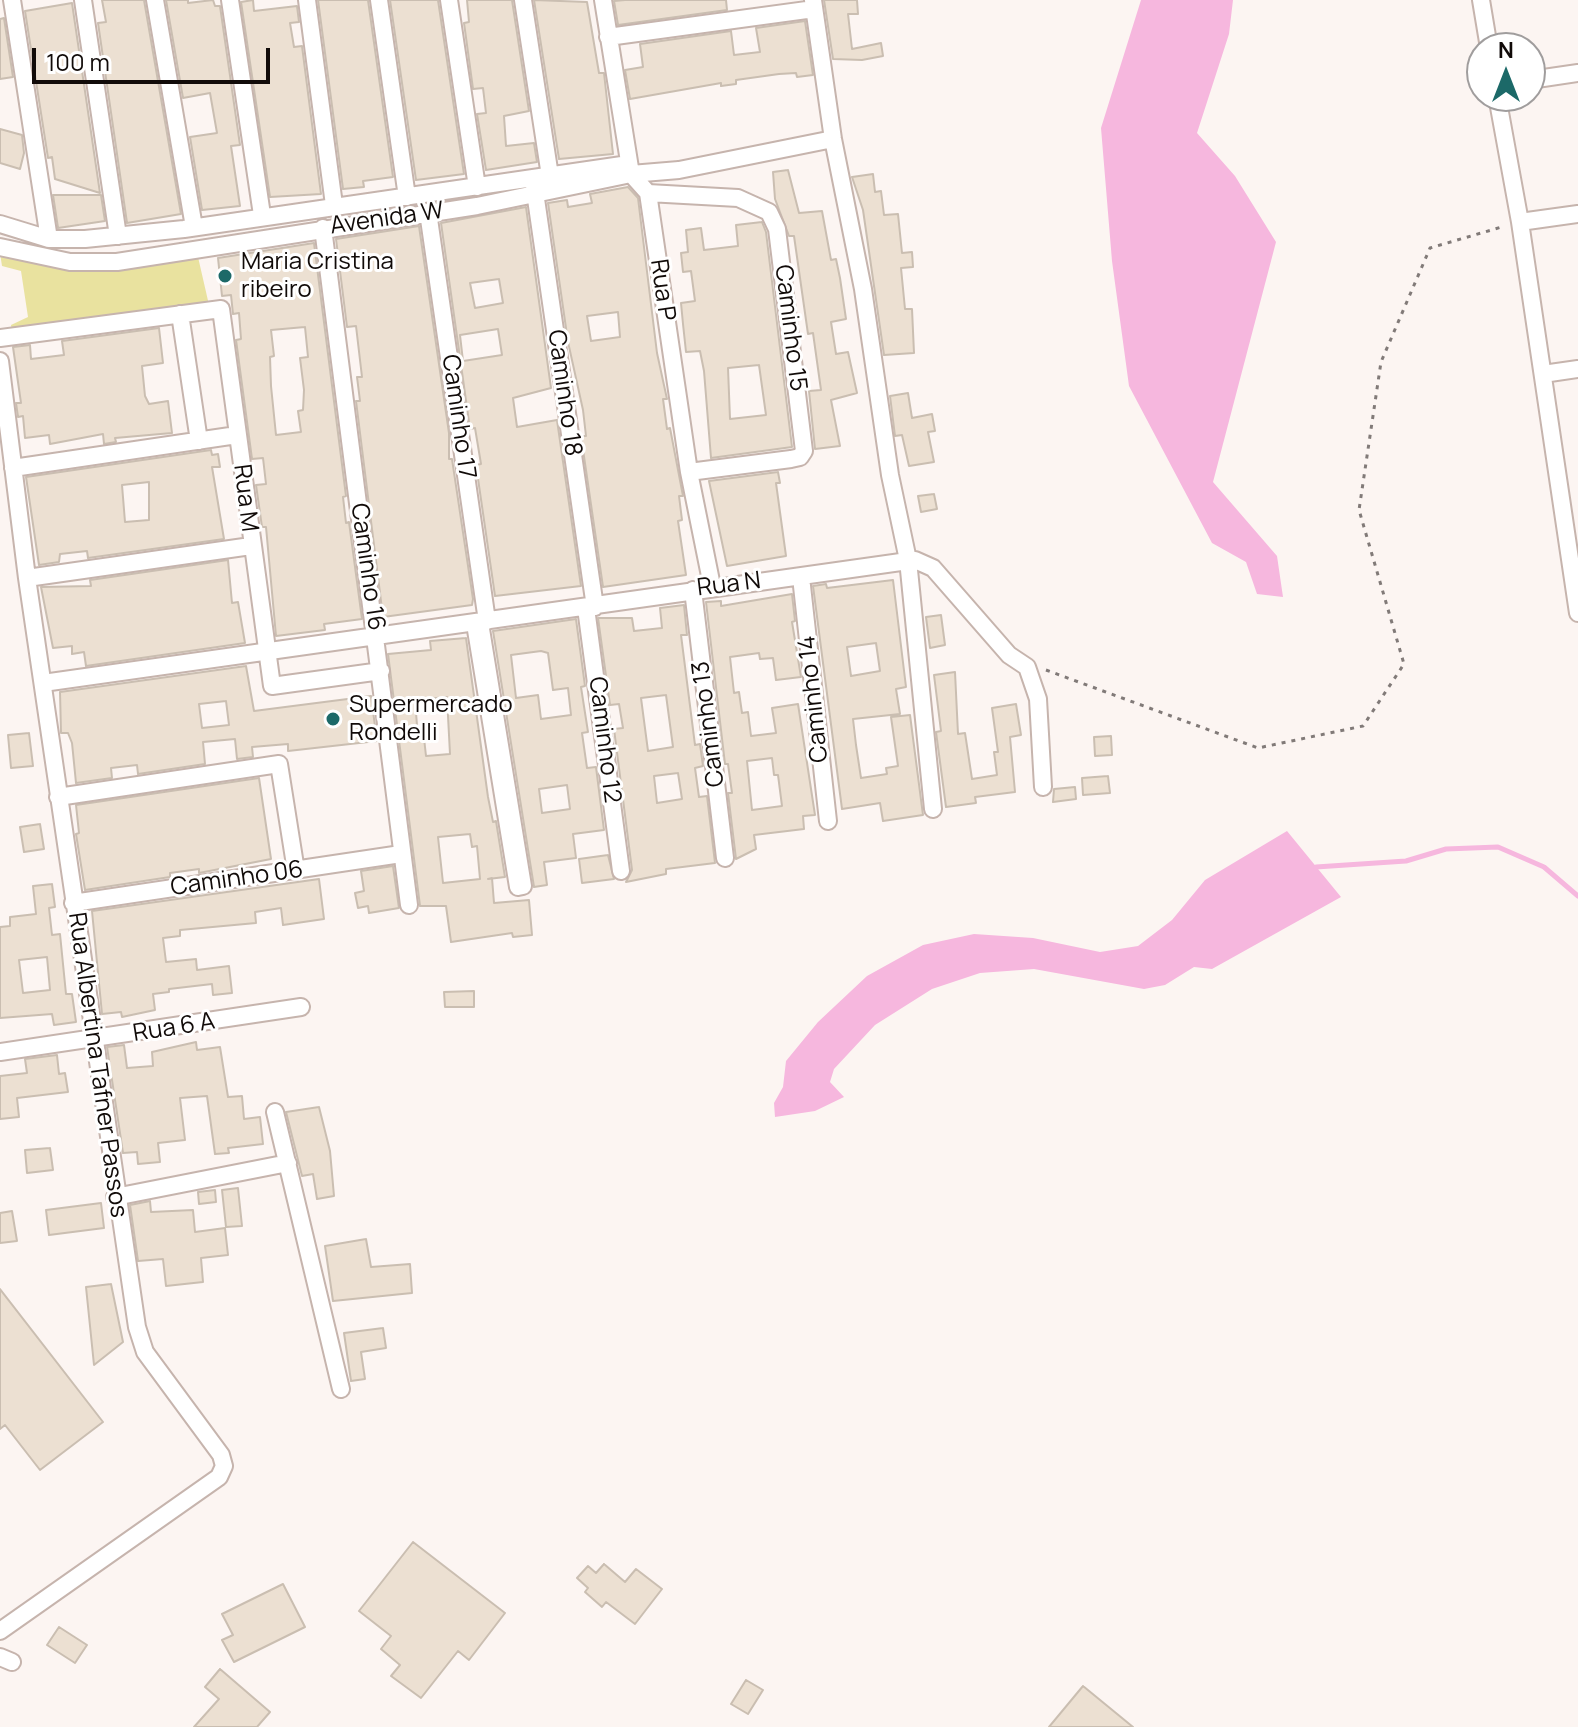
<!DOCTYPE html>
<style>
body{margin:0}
#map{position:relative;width:1578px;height:1727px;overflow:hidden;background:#fcf5f2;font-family:Manrope,sans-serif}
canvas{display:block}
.north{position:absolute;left:1466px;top:32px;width:80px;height:80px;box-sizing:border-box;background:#fff;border:2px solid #a09d9d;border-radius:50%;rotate:0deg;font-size:22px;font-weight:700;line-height:32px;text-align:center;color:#110b09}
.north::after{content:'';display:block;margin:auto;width:28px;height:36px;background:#1c6968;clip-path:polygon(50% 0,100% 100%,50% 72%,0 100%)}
.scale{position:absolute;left:32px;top:48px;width:238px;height:36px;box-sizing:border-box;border:4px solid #110b09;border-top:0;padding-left:10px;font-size:24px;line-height:28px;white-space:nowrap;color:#110b09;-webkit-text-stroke:6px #fff;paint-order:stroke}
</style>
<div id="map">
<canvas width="1578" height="1727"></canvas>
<div class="north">N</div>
<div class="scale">100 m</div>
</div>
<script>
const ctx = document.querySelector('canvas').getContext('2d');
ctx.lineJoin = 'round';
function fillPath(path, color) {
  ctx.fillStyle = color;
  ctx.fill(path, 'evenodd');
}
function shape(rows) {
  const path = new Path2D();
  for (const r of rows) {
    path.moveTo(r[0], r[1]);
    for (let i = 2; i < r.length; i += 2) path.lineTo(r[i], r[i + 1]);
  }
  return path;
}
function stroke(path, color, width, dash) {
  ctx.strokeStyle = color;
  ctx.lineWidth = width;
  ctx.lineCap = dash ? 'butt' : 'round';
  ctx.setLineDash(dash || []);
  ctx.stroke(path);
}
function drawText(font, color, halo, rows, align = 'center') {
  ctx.font = font + ' Manrope,sans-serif';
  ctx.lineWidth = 6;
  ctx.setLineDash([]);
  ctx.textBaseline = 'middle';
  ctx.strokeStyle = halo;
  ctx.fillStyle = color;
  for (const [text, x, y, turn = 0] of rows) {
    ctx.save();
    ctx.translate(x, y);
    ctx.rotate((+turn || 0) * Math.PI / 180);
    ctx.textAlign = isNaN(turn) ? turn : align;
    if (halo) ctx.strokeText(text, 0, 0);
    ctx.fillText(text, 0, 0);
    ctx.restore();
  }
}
fillPath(shape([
 [0,253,198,257,209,305,12,332,11,325,28,317,21,271,2,266]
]), '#e9e29f');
fillPath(shape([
 [1141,0,1233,0,1229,34,1197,133,1235,176,1276,242,1213,482,1277,556,1283,597,1257,594,1246,562,1212,543,1129,386,1112,261,1101,128],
 [1287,831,1341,897,1212,969,1194,967,1165,985,1144,989,1034,969,980,973,932,989,875,1025,834,1069,830,1082,844,1097,815,1111,775,1117,774,1103,783,1087,786,1061,818,1022,867,976,923,945,974,934,1033,938,1100,952,1138,946,1172,920,1205,880]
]), '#f6b7de');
stroke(shape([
 [1316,867,1406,861,1446,849,1498,847,1544,867,1578,896]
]), '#f6b7de', 5);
const building = shape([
 [102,0,144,0,181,214,127,223,98,23,106,22,102,0],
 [166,0,188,0,188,3,213,0,215,6,220,6,240,145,231,146,240,206,202,210,190,137,217,133,210,93,183,98,166,0],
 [253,0,254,11,297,6,299,22,290,23,294,47,302,46,321,194,270,197,241,2,253,0],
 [318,0,368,0,393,177,363,181,364,187,343,189,318,0],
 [390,0,438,0,464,174,416,180,390,0],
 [467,0,512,0,529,111,504,116,506,146,534,143,537,162,486,170,477,114,486,113,483,88,473,89,464,23,469,22,467,0],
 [534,0,587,2,599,73,604,73,613,154,559,159,534,0],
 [625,0,726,0,727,10,618,25,614,1,625,0],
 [824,0,857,0,858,14,848,14,852,49,881,43,883,56,862,60,833,59,824,0],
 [72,3,100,193,55,179,52,157,48,158,25,11,72,3],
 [4,18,13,77,0,79,0,19,4,18],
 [805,21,813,75,797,77,796,73,779,74,736,80,736,84,721,86,721,83,630,99,625,70,643,67,640,44,731,31,734,55,760,52,756,28,805,21],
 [0,129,22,135,24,153,20,169,0,163,0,129],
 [788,170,799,213,822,211,831,260,836,259,840,278,846,319,831,322,836,354,848,352,857,393,831,400,840,446,815,449,809,391,821,390,813,333,808,334,794,236,789,236,775,199,773,172,788,170],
 [873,174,875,192,881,191,884,215,898,214,902,253,912,252,913,267,901,268,905,309,912,309,914,353,884,355,863,210,852,177,873,174],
 [628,187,638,198,657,353,667,399,663,399,667,429,670,428,683,496,679,496,682,520,678,521,686,575,603,587,581,436,586,436,583,410,568,342,548,203,567,200,568,207,592,203,590,194,628,187],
 [618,312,620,337,591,341,587,316,618,312],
 [53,195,101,195,105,221,58,228,53,195],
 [526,207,551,388,513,398,517,427,557,420,581,586,495,596,476,465,481,464,475,428,470,429,441,223,526,207],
 [499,279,503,303,475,308,470,283,499,279],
 [498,329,502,355,463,361,460,335,498,329],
 [762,222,766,232,792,447,711,458,704,371,700,351,686,352,683,324,681,303,695,301,691,271,683,272,681,253,688,252,686,230,701,228,704,250,738,246,736,225,762,222],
 [759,365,766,415,730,419,728,368,759,365],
 [419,226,449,433,449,459,452,459,473,599,472,605,383,617,356,401,360,401,357,377,362,377,356,326,347,327,336,239,419,226],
 [314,243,346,496,343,497,346,523,349,522,362,619,324,624,325,630,276,636,266,527,262,527,256,485,266,484,263,458,252,459,236,340,241,339,239,313,233,314,231,295,222,296,218,258,314,243],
 [305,327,308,357,300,358,304,390,303,410,298,411,301,432,276,435,271,386,270,357,274,356,271,330,305,327],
 [159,328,163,363,142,366,145,396,149,404,168,401,172,433,115,438,116,442,104,444,103,434,50,444,49,435,25,438,23,416,18,417,16,403,21,403,13,347,30,345,31,359,64,355,62,341,159,328],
 [908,393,912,418,932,414,935,431,928,432,934,462,909,466,902,435,895,436,890,396,908,393],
 [211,450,212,455,218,454,220,467,212,467,224,539,88,558,87,551,60,554,59,562,39,565,26,477,211,450],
 [149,482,149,520,125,522,122,485,149,482],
 [778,472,780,483,776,483,786,556,727,566,709,481,778,472],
 [934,494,937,509,921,512,918,496,934,494],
 [228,560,232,603,238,602,245,643,86,666,84,652,72,654,72,646,53,648,41,587,91,586,90,580,228,560],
 [893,580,906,687,896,689,900,714,853,719,856,745,861,778,887,774,886,768,898,766,891,717,910,715,923,815,883,821,880,803,842,809,813,586,826,584,827,588,893,580],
 [876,643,880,671,851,676,847,647,876,643],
 [792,594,795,621,792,622,801,677,776,680,773,658,760,659,759,653,730,657,734,693,739,692,742,713,748,712,751,736,776,733,772,708,798,704,815,815,803,816,804,829,754,835,756,849,736,859,728,793,732,793,728,764,725,764,706,602,721,601,721,606,792,594],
 [772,758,774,775,778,775,782,806,752,810,747,761,772,758],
 [684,605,687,635,681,635,695,745,700,744,703,766,695,768,699,797,707,796,715,863,666,869,666,874,626,882,632,870,614,729,623,728,619,704,610,705,598,618,632,618,634,631,662,628,660,608,684,605],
 [666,695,673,747,648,751,641,698,666,695],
 [678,773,682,799,657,803,654,776,678,773],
 [941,615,945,645,930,648,926,617,941,615],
 [576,619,585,686,581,687,588,732,582,733,587,768,596,767,604,830,573,834,576,858,544,862,547,885,534,887,493,631,576,619],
 [541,651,548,653,553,690,568,688,571,715,541,719,538,695,516,698,511,655,541,651],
 [567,785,570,809,542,813,539,789,567,785],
 [466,638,488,797,493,822,496,821,505,877,488,879,492,878,494,903,529,900,532,935,513,937,512,933,451,942,446,906,420,906,388,654,431,650,430,641,466,638],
 [447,697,450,754,426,756,424,738,418,738,415,700,447,697],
 [470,834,472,847,477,846,480,879,443,883,438,837,470,834],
 [246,666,254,711,371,696,377,741,288,751,288,744,252,747,253,757,237,759,235,739,203,742,205,764,138,774,137,765,111,768,112,778,76,783,72,743,68,733,61,733,60,692,246,666],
 [226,701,229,725,202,728,199,704,226,701],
 [955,672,958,734,965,733,972,779,997,775,994,752,998,752,992,708,1016,704,1021,735,1010,737,1015,792,975,797,976,803,946,807,936,732,941,731,934,675,955,672],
 [29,733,33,766,11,768,8,735,29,733],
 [1111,736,1112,755,1095,756,1094,737,1111,736],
 [1108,776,1110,793,1083,795,1082,778,1108,776],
 [259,778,271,859,199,873,199,869,170,873,170,877,85,890,76,834,79,833,76,805,259,778],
 [1075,787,1076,799,1053,802,1054,789,1075,787],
 [40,824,44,849,24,852,20,827,40,824],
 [608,855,614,879,582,883,579,859,608,855],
 [393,866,399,908,369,913,368,906,358,908,355,893,364,891,361,871,393,866],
 [319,879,324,919,283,925,281,908,255,912,256,923,180,930,180,936,163,938,166,962,196,959,197,970,229,966,232,993,213,995,212,984,169,989,169,992,153,994,155,1010,122,1017,121,1012,102,1014,92,911,319,879],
 [52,884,55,907,49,908,52,935,60,934,66,994,72,994,76,1022,54,1025,52,1014,0,1018,0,927,10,926,10,917,36,914,33,886,52,884],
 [47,957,50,990,23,993,19,960,47,957],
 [474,991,474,1007,445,1007,444,992,474,991],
 [196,1042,197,1050,220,1047,228,1097,242,1096,244,1119,260,1117,263,1144,228,1148,229,1153,215,1154,207,1096,180,1098,185,1140,158,1143,160,1162,138,1164,137,1152,123,1153,107,1047,124,1045,127,1068,153,1066,152,1052,196,1042],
 [57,1055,59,1074,65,1073,68,1092,17,1098,19,1117,0,1119,0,1076,27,1073,25,1059,57,1055],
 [319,1107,330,1151,334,1196,317,1199,313,1174,302,1176,286,1112,319,1107],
 [50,1148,53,1170,27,1173,25,1150,50,1148],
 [238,1188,242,1226,226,1227,222,1190,238,1188],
 [215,1190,216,1202,199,1204,198,1192,215,1190],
 [150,1201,151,1212,193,1210,195,1232,225,1228,228,1255,201,1258,203,1282,166,1286,163,1259,138,1261,130,1205,150,1201],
 [101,1203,104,1228,49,1235,46,1210,101,1203],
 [12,1211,17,1241,0,1243,0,1213,12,1211],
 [366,1239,371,1267,410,1264,412,1293,333,1301,325,1246,366,1239],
 [111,1284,123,1342,94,1365,86,1287,111,1284],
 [0,1289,103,1422,40,1470,5,1425,0,1429,0,1289],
 [383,1328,386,1348,361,1352,365,1379,351,1381,344,1333,383,1328],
 [413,1542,505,1613,469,1660,458,1651,421,1698,391,1676,400,1665,381,1649,391,1636,359,1611,413,1542],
 [604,1564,625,1582,636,1569,662,1589,635,1624,606,1602,602,1607,585,1592,588,1588,577,1578,588,1566,596,1573,604,1564],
 [283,1584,305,1627,234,1662,222,1640,233,1635,222,1614,283,1584],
 [59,1627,87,1645,75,1663,47,1645,59,1627],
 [220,1669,270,1712,257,1727,194,1727,219,1699,205,1687,220,1669],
 [746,1680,763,1690,748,1714,731,1704,746,1680],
 [1083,1686,1133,1727,1049,1727,1083,1686]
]);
fillPath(building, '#ece0d2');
stroke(building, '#cabeb1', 2);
const street = shape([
 [12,0,49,239],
 [83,0,118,236],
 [155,0,194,227],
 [230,0,262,215],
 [307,0,334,205],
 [379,0,407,197],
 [449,0,477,187],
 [523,0,550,176],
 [603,0,631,174,648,193,689,472,712,586],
 [813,0,833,139,863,289,890,475,908,560,933,809],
 [1481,0,1489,48],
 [608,37,814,9],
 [1530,80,1578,73],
 [1497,96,1520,222,1578,613],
 [534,185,595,607],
 [648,193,738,198,769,212,777,229,804,451,800,457,791,459,689,472],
 [428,212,487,621],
 [1520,222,1578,214],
 [0,224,49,239,85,239,184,229,622,165],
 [323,228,409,905],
 [0,247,70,262,117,262,477,206,631,174,679,170,833,139],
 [180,314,199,441],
 [0,338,221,309,272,686,381,671],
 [0,361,27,578,137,1327,145,1352,221,1455,224,1466,219,1477,0,1631],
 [1543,374,1578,369],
 [13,468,237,435],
 [801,577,828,821],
 [27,578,251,546],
 [693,590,725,858],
 [586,608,621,871],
 [480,623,523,886,518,887,475,624,480,623],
 [43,683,915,560,933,568,1009,655,1027,667,1038,699,1043,787],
 [58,797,279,764,296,871],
 [73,903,401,854],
 [0,1052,301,1007],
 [275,1112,341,1389],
 [115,1197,288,1163],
 [0,1657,12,1662]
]);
stroke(street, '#c6b4ad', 20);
stroke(shape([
 [1046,670,1258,748,1363,726,1404,664,1359,510,1381,362,1430,248,1505,226]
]), '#817a78', 3, [4, 6]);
stroke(street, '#fff', 16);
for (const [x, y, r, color] of [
 [225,276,8,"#1c6968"],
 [333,719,8,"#1c6968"]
]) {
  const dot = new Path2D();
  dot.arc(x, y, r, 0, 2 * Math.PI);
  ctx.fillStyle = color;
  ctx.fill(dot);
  stroke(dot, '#fff', 3);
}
drawText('24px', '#110b09', '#fff', [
 ["Avenida W",387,219,-8],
 ["Rua P",662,290,82],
 ["Caminho 15",790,328,83],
 ["Caminho 18",564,393,82],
 ["Caminho 17",458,417,82],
 ["Rua M",245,498,83],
 ["Caminho 16",367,567,82],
 ["Rua N",729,585,-7],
 ["Caminho 14",814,699,-96],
 ["Caminho 13",709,724,-97],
 ["Caminho 12",604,740,83],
 ["Caminho 06",237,879,-8],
 ["Rua 6 A",174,1028,-9],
 ["Rua Albertina Tafner Passos",97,1065,82]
]);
drawText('24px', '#110b09', '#fff', [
 ["Maria Cristina",241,262],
 ["ribeiro",241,290],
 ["Supermercado",349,705],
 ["Rondelli",349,733]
], 'left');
</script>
